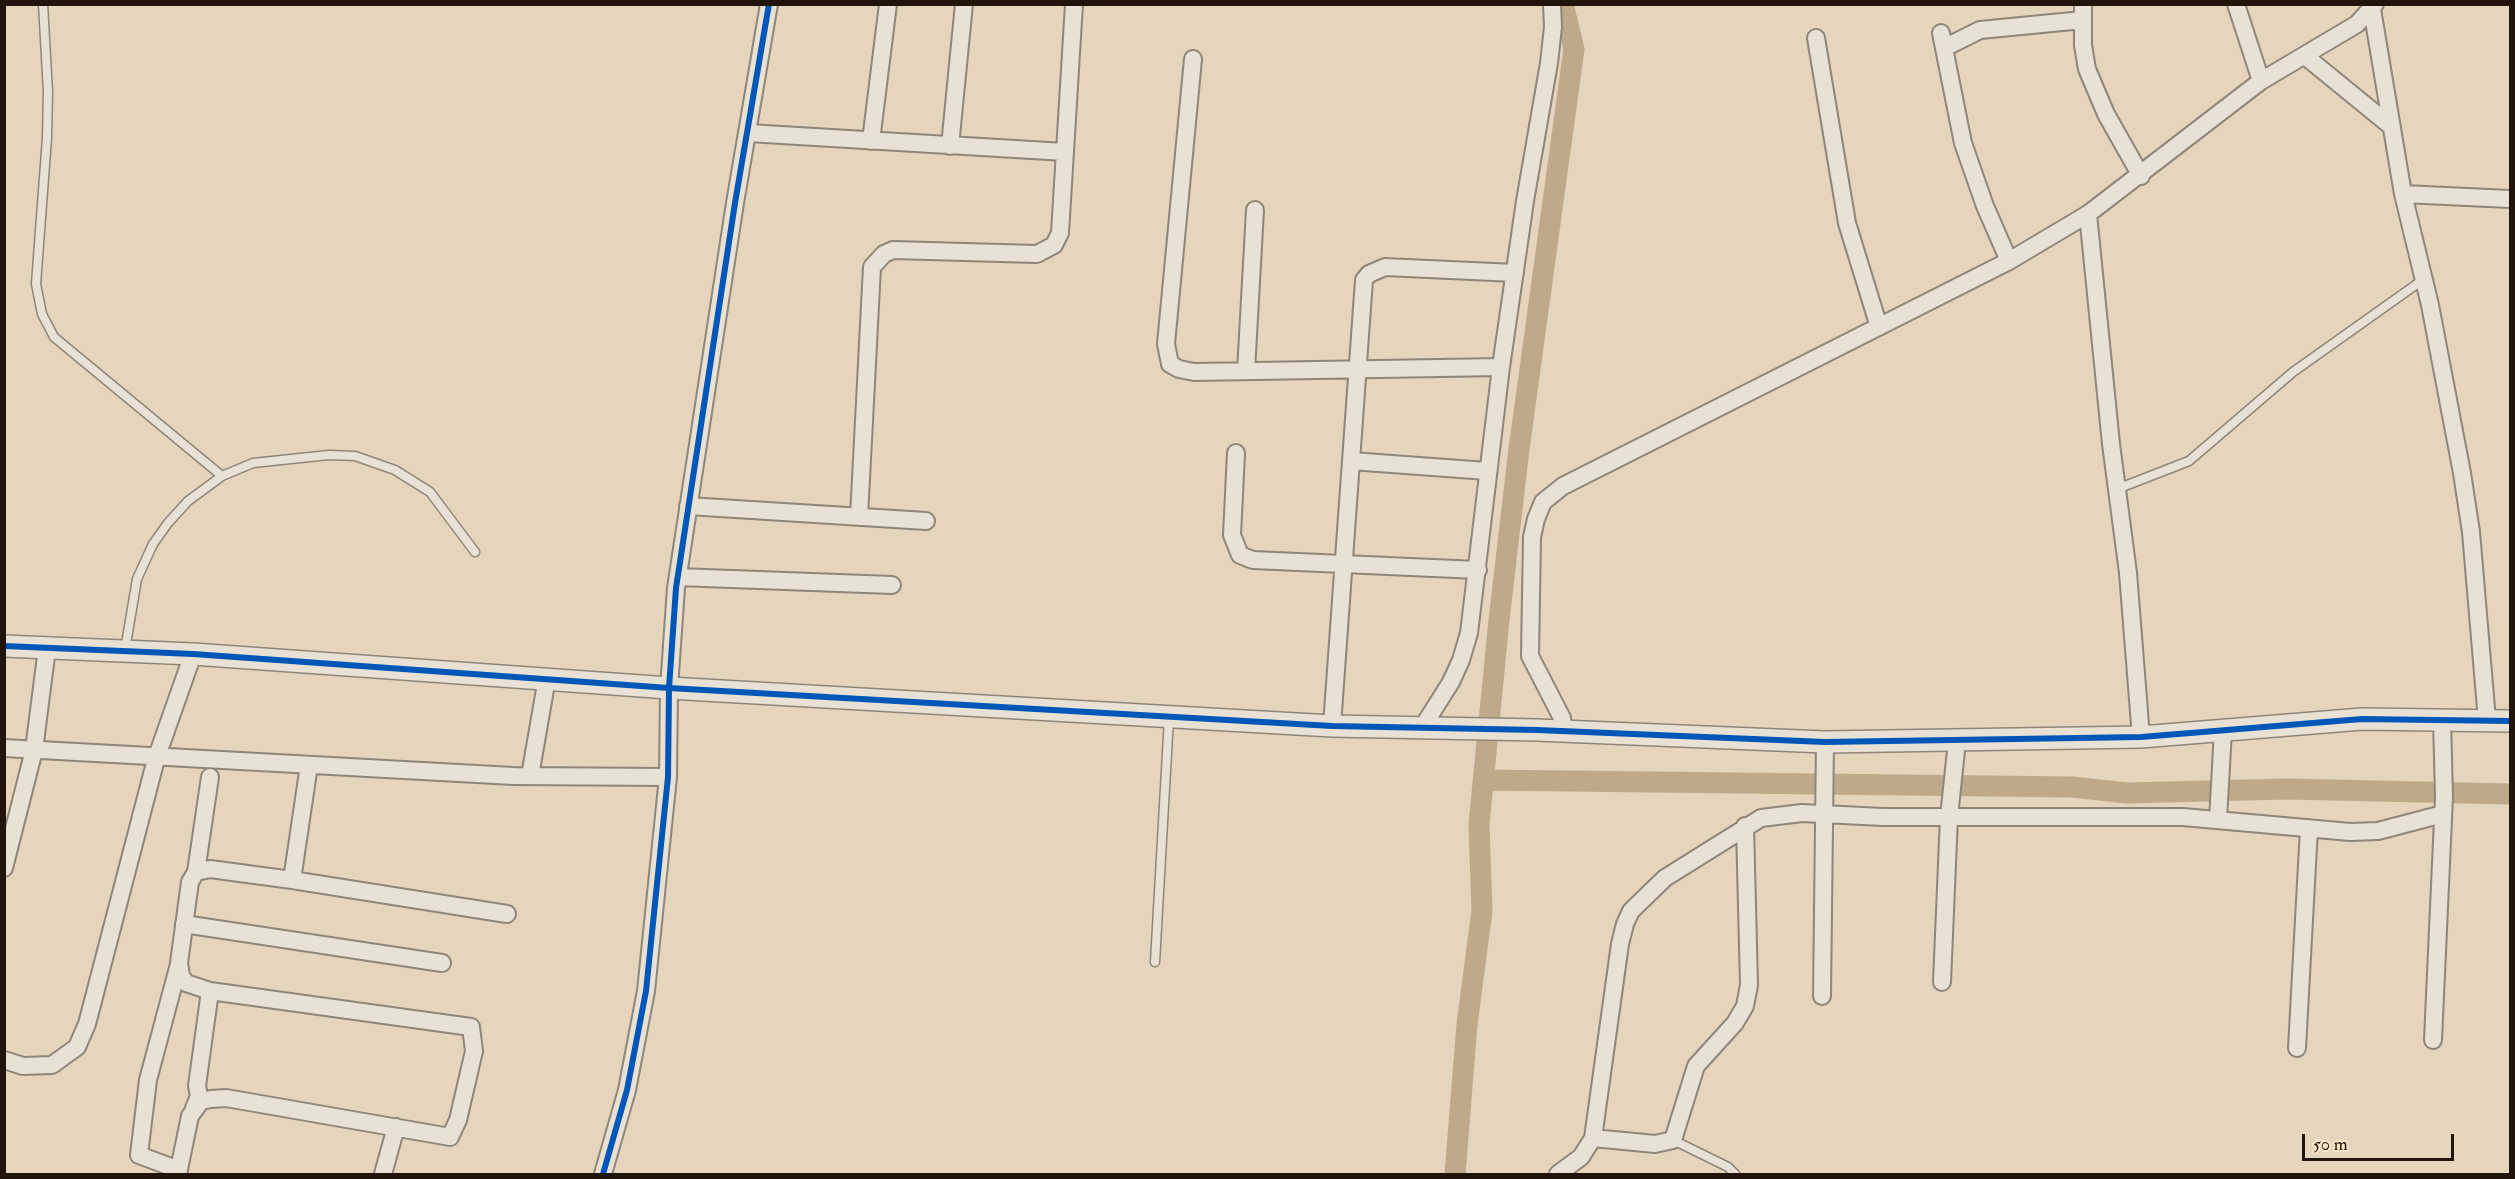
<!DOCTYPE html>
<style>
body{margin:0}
#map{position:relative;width:2515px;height:1179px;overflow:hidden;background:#e4d5bc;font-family:"IM FELL Double Pica",serif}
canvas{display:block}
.frame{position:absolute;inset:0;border:6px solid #21140a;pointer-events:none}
.scale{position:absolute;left:2302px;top:1134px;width:152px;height:27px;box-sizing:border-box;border:3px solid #21140a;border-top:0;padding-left:8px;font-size:18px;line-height:21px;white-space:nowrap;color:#21140a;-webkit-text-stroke:4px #f9e7c8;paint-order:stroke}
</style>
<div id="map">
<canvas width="2515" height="1179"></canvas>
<div class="frame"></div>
<div class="scale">50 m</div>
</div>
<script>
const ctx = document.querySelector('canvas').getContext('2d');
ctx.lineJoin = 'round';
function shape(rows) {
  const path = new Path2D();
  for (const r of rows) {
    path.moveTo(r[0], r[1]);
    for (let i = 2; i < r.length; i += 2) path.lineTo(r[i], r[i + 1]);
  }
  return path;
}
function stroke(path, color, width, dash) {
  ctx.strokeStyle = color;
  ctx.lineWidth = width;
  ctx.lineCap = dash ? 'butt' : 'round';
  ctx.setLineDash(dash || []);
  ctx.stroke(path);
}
stroke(shape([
 [1484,780,2072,787,2127,793,2287,789,2510,794],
 [1455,1174,1467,1024,1482,911,1479,824,1499,620,1519,449,1574,49,1563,4]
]), '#beaa8a', 21);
const service = shape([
 [43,4,48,92,47,138,36,284,42,314,54,337,222,476],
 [2117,489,2189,461,2293,372,2424,279],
 [125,650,137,579,153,544,168,523,188,501,222,476,253,463,329,455,355,456,395,470,430,492,475,552],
 [1155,962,1169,718],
 [1673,1140,1728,1167,1735,1174]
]);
const minor = shape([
 [2083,4,2083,45,2087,69,2106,114,2141,176],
 [2236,4,2261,81],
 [2372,9,2403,194],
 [1941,33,1963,143,1985,206,2009,261],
 [1816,38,1847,223,1879,327],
 [1944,48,1980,30,2083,20],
 [2305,56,2392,127],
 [1193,59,1166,344,1170,364,1179,369,1194,372,1501,367],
 [748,133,1065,152],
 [871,141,888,4],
 [950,146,964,4],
 [1246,371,1255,210],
 [1236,453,1232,535,1240,555,1253,560,1478,570],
 [1351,461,1487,471],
 [688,506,926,521],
 [859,517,872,267,884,254,893,250,1037,254,1054,245,1060,233,1074,4],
 [678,577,892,585],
 [2487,720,2471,532,2462,473,2430,305,2403,194,2510,199],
 [1332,726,1364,280,1369,274,1385,267,1515,273],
 [1422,728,1451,682,1461,660,1469,633,1501,367,1525,201,1549,63,1553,27,1552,4],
 [1564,731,1562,718,1530,656,1532,537,1536,519,1543,502,1563,486,2009,261,2088,214],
 [2141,737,2128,573,2111,444,2088,214,2261,81,2357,24,2375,4],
 [4,748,513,776,668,777],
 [530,776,547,678],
 [2218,820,2223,730],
 [4,868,34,750,47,648],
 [196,872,210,777],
 [292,880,309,765],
 [184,924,442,963],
 [1942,982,1949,817,1957,741],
 [1822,996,1825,742],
 [2433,1040,2444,797,2442,719],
 [2297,1048,2309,828],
 [4,1060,23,1066,52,1065,77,1047,87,1024,156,759,193,654],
 [194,1108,199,1096,197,1086,210,991],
 [1593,1138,1655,1144,1673,1140,1696,1066,1735,1023,1745,1006,1749,985,1745,826],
 [179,1170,139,1155,148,1080,179,964],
 [178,1174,190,1116,201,1101,211,1099,226,1098,450,1137,458,1120,474,1051,471,1027,210,991,186,983,181,976,179,963,190,882,196,872,210,869,292,880,507,914],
 [383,1174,396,1127],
 [603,1174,627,1090,646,991,668,777,669,688,676,588,735,203,769,4],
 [1558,1174,1581,1157,1593,1138,1620,944,1625,924,1631,911,1665,878,1761,818,1802,813,1883,817,2183,817,2350,832,2378,831,2443,814]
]);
const tertiary = shape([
 [4,646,193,654,669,688,1332,726,1537,730,1825,742,2141,737,2362,719,2510,721]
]);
stroke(service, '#8f8677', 11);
stroke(minor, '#8f8677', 20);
stroke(tertiary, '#8f8677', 24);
stroke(service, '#e8e1d4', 8);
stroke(minor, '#e8e1d4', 16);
stroke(tertiary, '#e8e1d4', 21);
stroke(shape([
 [4,646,193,654,669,688,1332,726,1537,730,1825,742,2141,737,2362,719,2510,721],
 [603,1174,627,1090,646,991,668,777,669,688,676,588,735,203,769,4]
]), '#0057b8', 6);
</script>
